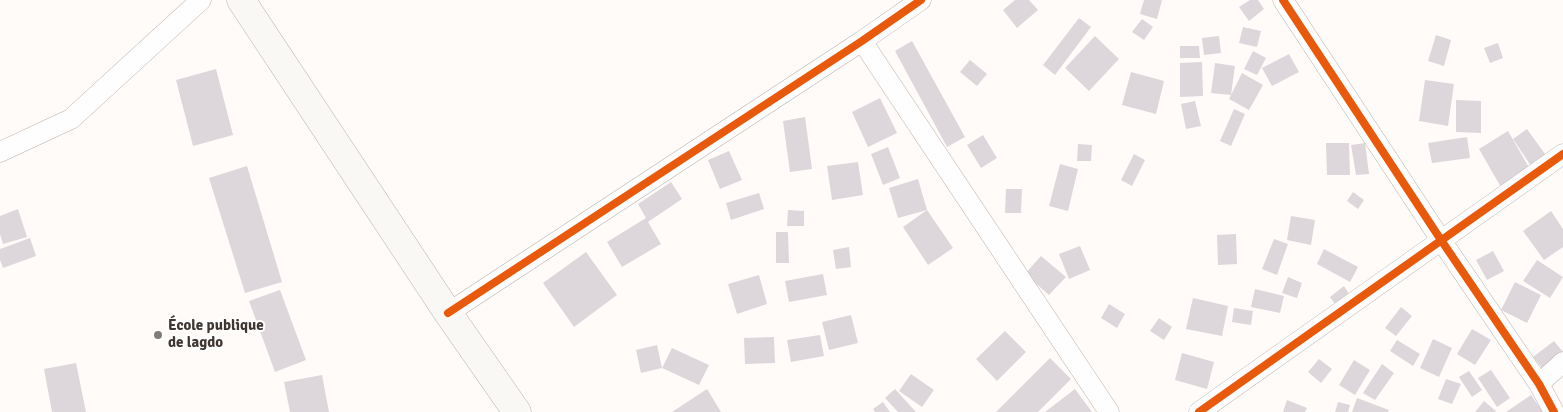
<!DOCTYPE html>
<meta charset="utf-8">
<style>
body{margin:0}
canvas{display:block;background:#fefbf9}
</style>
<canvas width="1563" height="412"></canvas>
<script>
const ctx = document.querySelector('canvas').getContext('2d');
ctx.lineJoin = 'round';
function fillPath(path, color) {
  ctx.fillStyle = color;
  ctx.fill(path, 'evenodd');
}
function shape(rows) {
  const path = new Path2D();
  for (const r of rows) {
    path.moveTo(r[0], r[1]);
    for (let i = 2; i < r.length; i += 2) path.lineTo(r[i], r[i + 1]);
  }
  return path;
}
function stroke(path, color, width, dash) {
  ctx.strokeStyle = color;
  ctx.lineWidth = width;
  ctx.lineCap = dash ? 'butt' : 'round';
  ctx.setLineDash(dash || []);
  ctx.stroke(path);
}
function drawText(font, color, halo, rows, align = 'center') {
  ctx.font = font + ' Signika,sans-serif';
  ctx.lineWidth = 4;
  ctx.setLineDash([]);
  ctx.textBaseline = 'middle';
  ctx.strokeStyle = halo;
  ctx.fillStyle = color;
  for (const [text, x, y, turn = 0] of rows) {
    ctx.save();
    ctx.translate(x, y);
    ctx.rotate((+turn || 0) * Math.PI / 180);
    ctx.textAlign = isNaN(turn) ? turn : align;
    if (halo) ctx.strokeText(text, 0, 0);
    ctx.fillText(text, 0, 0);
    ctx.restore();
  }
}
fillPath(shape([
 [1015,0,1029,0,1038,10,1017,28,1003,10],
 [1144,0,1162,0,1157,19,1140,14],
 [1250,0,1258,0,1264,9,1249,21,1239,7],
 [1079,18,1091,27,1055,75,1043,65],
 [1142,19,1153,27,1144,40,1132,32],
 [1243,27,1261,31,1257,47,1239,43],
 [1436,35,1451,40,1444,66,1428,61],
 [1095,36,1119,59,1089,91,1065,68],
 [1219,36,1221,53,1204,55,1202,38],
 [912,41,965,137,947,147,895,51],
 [1498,43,1503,58,1490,63,1484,48],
 [1180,46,1199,46,1200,58,1180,58],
 [1253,51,1266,58,1257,75,1244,69],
 [1289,54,1299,72,1272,86,1262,68],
 [970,60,987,74,977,86,960,72],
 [1202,62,1203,96,1180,97,1180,63],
 [1215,63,1235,66,1231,95,1242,73,1263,85,1249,110,1229,99,1231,95,1211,93],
 [216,69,233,135,193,146,176,80],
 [1131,72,1164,81,1156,114,1122,105],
 [1425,80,1454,84,1448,126,1419,121],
 [880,98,897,133,868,147,852,112],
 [1456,100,1481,101,1481,133,1456,132],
 [1195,101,1201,126,1186,129,1181,104],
 [1234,109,1245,114,1231,146,1220,141],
 [805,117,812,169,790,172,783,121],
 [1527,129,1550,161,1535,172,1513,139],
 [1508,131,1531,171,1502,189,1479,149],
 [983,135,997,158,981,168,967,145],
 [1467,137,1470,158,1432,163,1428,143],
 [1326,143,1349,143,1350,175,1327,175],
 [1365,143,1369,174,1356,175,1351,145],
 [1078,144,1092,145,1091,161,1077,161],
 [888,147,900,178,883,185,871,154],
 [729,151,742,180,720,189,708,160],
 [1134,154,1145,160,1132,186,1121,180],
 [858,162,863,195,832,200,827,166],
 [1060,164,1078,169,1068,211,1049,206],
 [247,166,282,282,245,293,209,178],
 [918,179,927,210,898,218,889,188],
 [671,182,682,199,648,222,661,244,622,267,607,242,646,218,638,204],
 [1006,189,1022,189,1021,213,1005,213],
 [1353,192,1364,200,1358,209,1347,201],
 [759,193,764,209,731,220,726,203],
 [18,209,27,237,3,244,0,234,0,216],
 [788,210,804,211,804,226,787,226],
 [927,210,953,248,928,265,903,227],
 [1551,211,1563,229,1563,247,1544,260,1523,231],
 [1291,216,1315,220,1311,245,1287,240],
 [776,232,788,232,789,263,776,263],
 [1236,234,1237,264,1218,265,1217,235],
 [30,238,36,256,3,268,0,260,0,249],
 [1274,239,1288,244,1277,275,1262,269],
 [1080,246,1090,270,1069,279,1059,254],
 [849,247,851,267,836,269,833,250],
 [1324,249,1358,267,1350,282,1317,264],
 [1493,251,1504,271,1487,280,1476,260],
 [586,252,617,295,574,327,543,283],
 [1041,256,1066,277,1049,295,1025,274],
 [1537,260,1563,277,1550,298,1523,281],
 [823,274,827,295,789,302,785,281],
 [759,275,767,304,737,314,728,284],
 [1288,277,1302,283,1297,298,1282,293],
 [1515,282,1541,295,1527,323,1501,310],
 [1344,286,1351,297,1337,307,1330,297],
 [1255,289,1284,296,1280,313,1251,307],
 [280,290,306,360,275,372,249,301],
 [1193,298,1228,306,1222,336,1186,329],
 [1109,304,1125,314,1117,328,1101,318],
 [1401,307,1412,316,1396,336,1385,328],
 [1234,308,1253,311,1251,325,1232,322],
 [851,315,858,343,829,350,822,322],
 [1159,318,1172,327,1164,340,1150,331],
 [1472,329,1491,340,1475,365,1457,354],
 [1005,331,1026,352,997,381,976,359],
 [820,335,824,356,791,362,787,340],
 [774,337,775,363,745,364,744,338],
 [1433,339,1452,348,1439,377,1420,368],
 [1397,340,1420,354,1413,366,1390,351],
 [1554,341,1563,352,1544,370,1533,357],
 [657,345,662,368,641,373,636,350],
 [672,348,709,365,699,385,662,368],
 [1182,353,1214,362,1207,389,1175,380],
 [1050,358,1071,379,1038,412,996,412],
 [1319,359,1332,369,1321,383,1308,372],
 [1354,360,1370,370,1355,395,1339,385],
 [76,363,86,412,52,412,44,369],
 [1382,364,1394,373,1375,400,1363,393],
 [1491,370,1510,398,1497,407,1478,378],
 [1469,371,1482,390,1472,397,1459,377],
 [911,374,934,390,922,407,899,391],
 [322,375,329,412,290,412,284,382],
 [1446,379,1461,384,1452,404,1438,399],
 [707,389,721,412,672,412],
 [895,389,916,412,898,412,885,398],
 [1075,389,1092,412,1045,412],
 [1531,395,1543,412,1506,412],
 [1357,398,1389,410,1388,412,1352,412],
 [1287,400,1307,408,1305,412,1283,412],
 [1484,401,1496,411,1495,412,1475,412],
 [883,402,890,412,875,412,873,409],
 [1338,402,1350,405,1348,412,1335,412]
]), '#ddd7db');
const minor = shape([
 [1283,0,1441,240,1539,384,1554,412],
 [862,41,1109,412],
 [0,152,71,119,201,0],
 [448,313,862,41,921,0],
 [1539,384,1563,362],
 [1199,412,1563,154]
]);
const secondary = shape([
 [241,0,448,313,517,412]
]);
stroke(minor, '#b8b3af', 21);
stroke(secondary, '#b8b3af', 29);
stroke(minor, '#fffefe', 20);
stroke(secondary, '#faf8f5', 28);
stroke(shape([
 [1283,0,1441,240,1539,384,1554,412],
 [448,313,862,41,921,0],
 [1199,412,1563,154]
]), '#e8590c', 8);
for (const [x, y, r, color] of [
 [158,335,5,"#827c78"]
]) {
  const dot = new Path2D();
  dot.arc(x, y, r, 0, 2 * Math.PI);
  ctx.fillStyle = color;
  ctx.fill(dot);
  stroke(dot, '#fff', 2);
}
drawText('bold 15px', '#403732', '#fff', [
 ["École publique",168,326],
 ["de lagdo",168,343]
], 'left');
</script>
